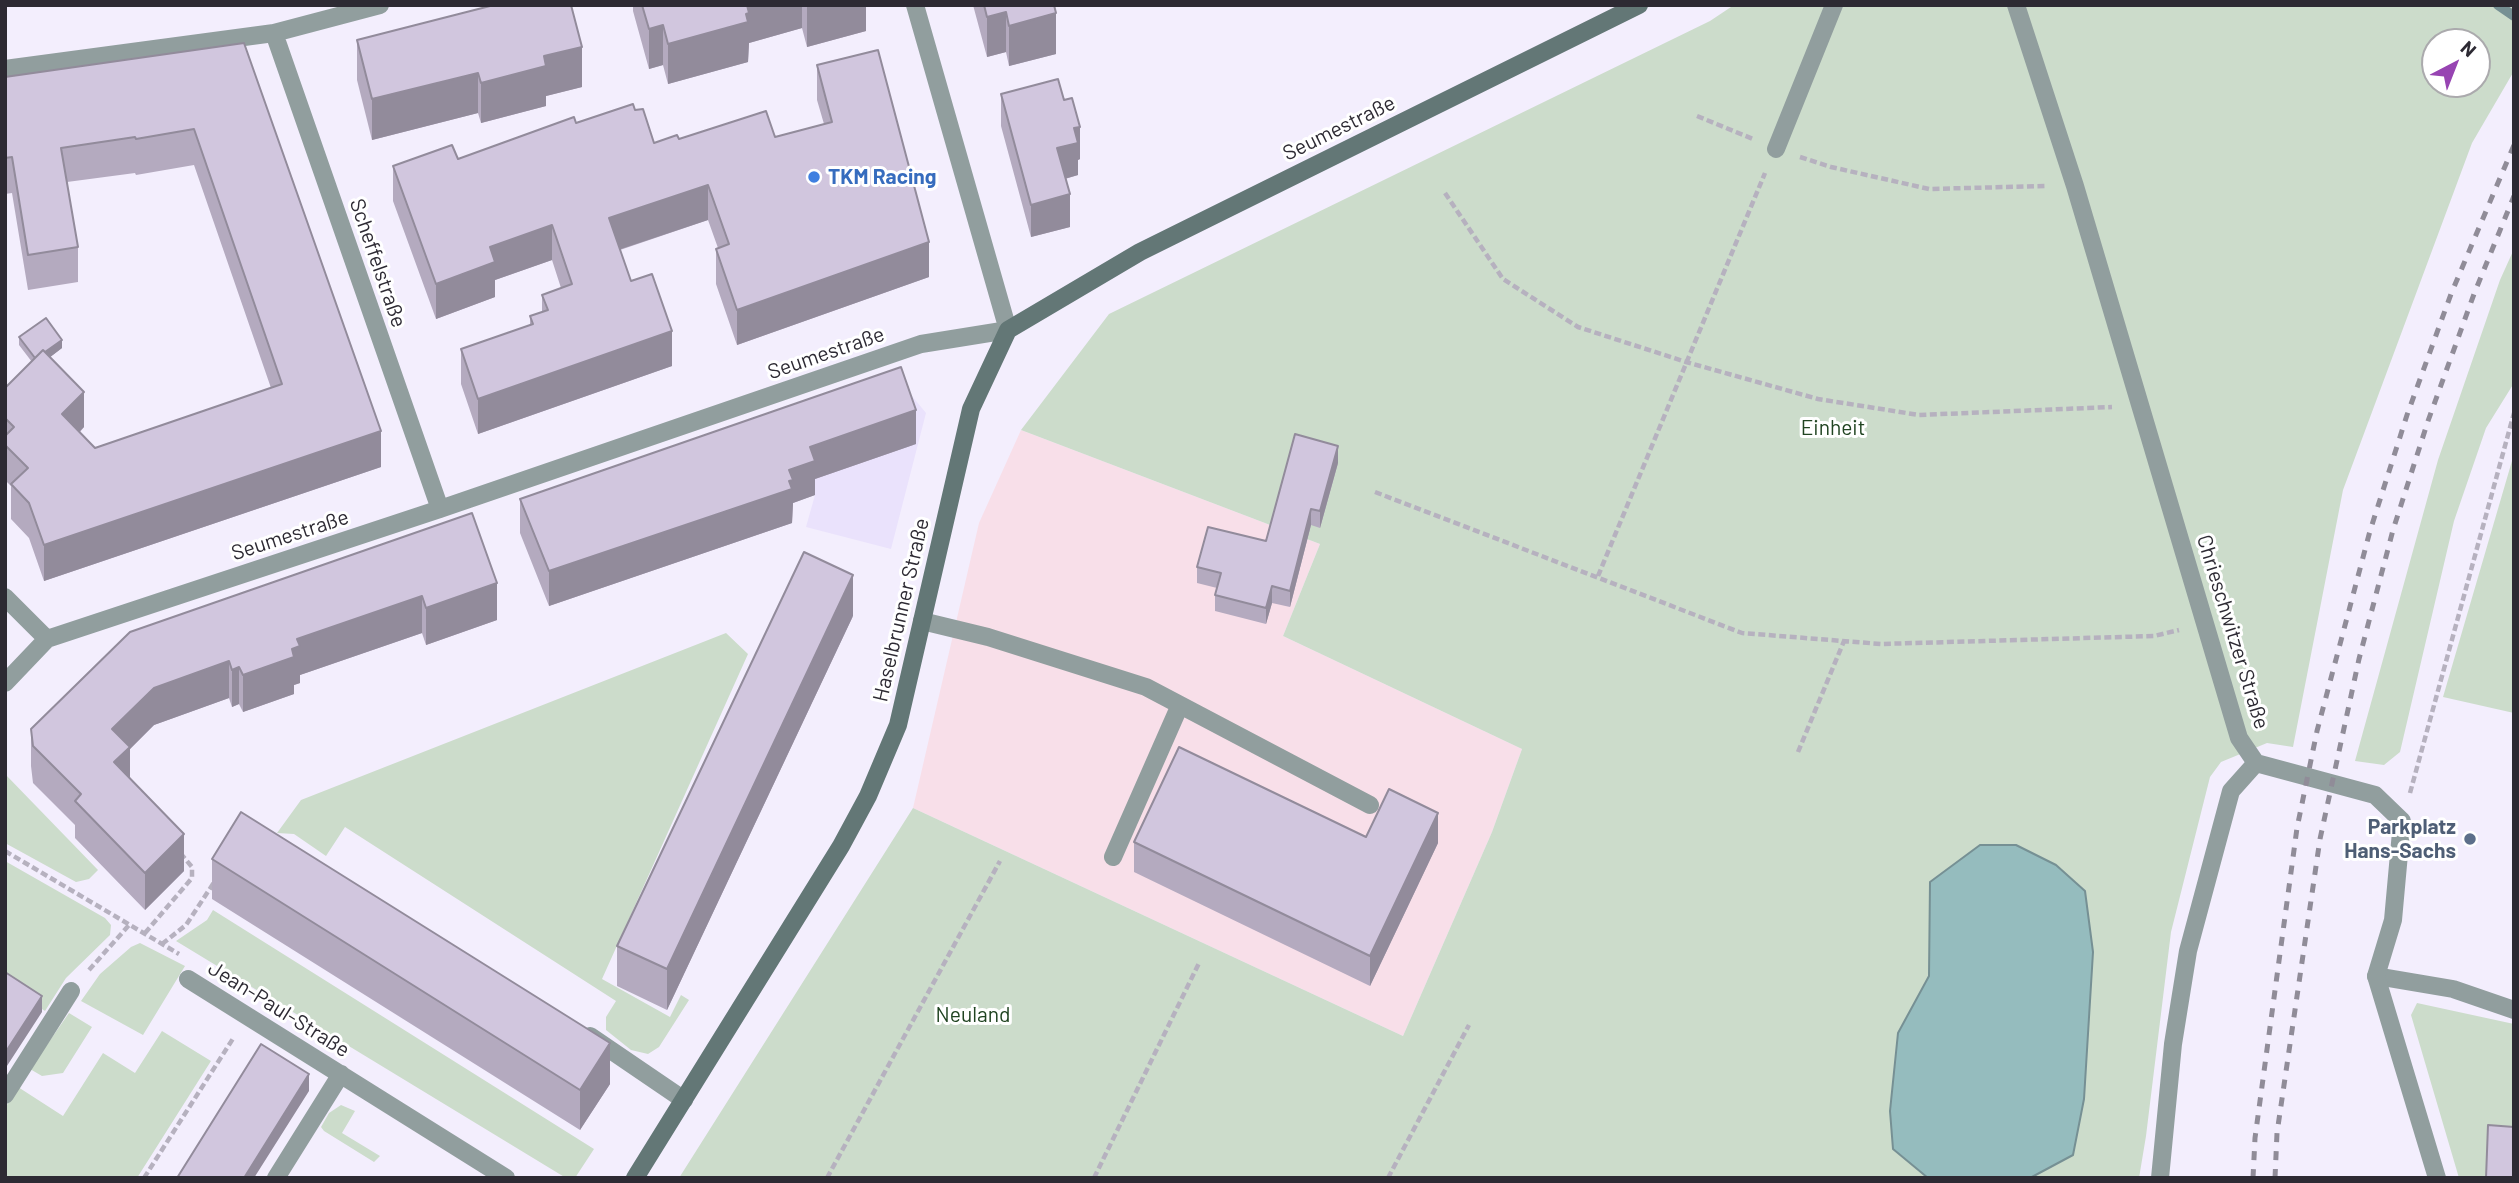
<!DOCTYPE html>
<meta charset="utf-8">
<style>
body{margin:0}
#map{position:relative;width:2519px;height:1183px;overflow:hidden;background:#f3eefd;font-family:Barlow,sans-serif}
canvas{display:block}
.frame{position:absolute;inset:0;border:7px solid #2d2a33;pointer-events:none}
.north{position:absolute;left:2421px;top:28px;width:70px;height:70px;box-sizing:border-box;background:#fff;border:2px solid #abaaad;border-radius:50%;rotate:42deg;font-size:19px;font-weight:700;line-height:28px;text-align:center;color:#2d2a33}
.north::after{content:'';display:block;margin:auto;width:24px;height:32px;background:#9744b2;clip-path:polygon(50% 0,100% 100%,50% 72%,0 100%)}
</style>
<div id="map">
<canvas width="2519" height="1183"></canvas>
<div class="frame"></div>
<div class="north">N</div>
</div>
<script>
const ctx = document.querySelector('canvas').getContext('2d');
ctx.lineJoin = 'round';
function fillPath(path, color) {
  ctx.fillStyle = color;
  ctx.fill(path, 'evenodd');
}
function shape(rows) {
  const path = new Path2D();
  for (const r of rows) {
    path.moveTo(r[0], r[1]);
    for (let i = 2; i < r.length; i += 2) path.lineTo(r[i], r[i + 1]);
  }
  return path;
}
function stroke(path, color, width, dash) {
  ctx.strokeStyle = color;
  ctx.lineWidth = width;
  ctx.lineCap = dash ? 'butt' : 'round';
  ctx.setLineDash(dash || []);
  ctx.stroke(path);
}
function drawText(font, color, halo, rows, align = 'center') {
  ctx.font = font + ' Barlow,sans-serif';
  ctx.lineWidth = 6;
  ctx.setLineDash([]);
  ctx.textBaseline = 'middle';
  ctx.strokeStyle = halo;
  ctx.fillStyle = color;
  for (const [text, x, y, turn = 0] of rows) {
    ctx.save();
    ctx.translate(x, y);
    ctx.rotate((+turn || 0) * Math.PI / 180);
    ctx.textAlign = isNaN(turn) ? turn : align;
    if (halo) ctx.strokeText(text, 0, 0);
    ctx.fillText(text, 0, 0);
    ctx.restore();
  }
}
fillPath(shape([
 [1021,430,1320,544,1283,636,1522,749,1492,832,1403,1036,913,808,979,523]
]), '#f8dfe9');
fillPath(shape([
 [912,396,926,413,891,549,806,527,815,495,791,428]
]), '#eae2fc');
fillPath(shape([
 [1734,5,2514,5,2514,71,2472,143,2343,490,2293,747,2267,743,2221,762,2210,777,2171,932,2146,1136,2139,1178,2030,1178,2073,1155,1930,882,1929,976,1898,1033,1893,1149,1928,1178,679,1178,913,808,1403,1036,1492,832,1522,749,1283,636,1320,544,1021,430,1109,314,1710,21],
 [2435,42,2477,42,2477,84,2435,84],
 [2514,249,2514,383,2486,428,2454,521,2400,752,2384,765,2355,761,2438,460,2500,280],
 [2514,454,2514,713,2443,697],
 [726,633,748,654,602,979,670,1017,681,995,689,1000,659,1047,648,1054,631,1050,606,1030,606,1017,616,1001,345,827,326,856,294,834,277,833,301,800],
 [5,774,98,870,89,879,76,882,5,843],
 [5,861,105,918,111,925,110,935,66,978,45,1011,5,985],
 [213,910,594,1149,575,1178,566,1178,176,941,207,920],
 [140,943,185,966,143,1035,81,1001,100,974,131,947],
 [2417,1003,2514,1024,2514,1178,2459,1178,2411,1015],
 [69,1013,92,1027,63,1073,42,1076,30,1069],
 [162,1031,211,1061,137,1178,5,1178,5,1108,18,1087,63,1116,103,1053,135,1073],
 [341,1105,355,1111,342,1133,380,1156,374,1162,324,1131,321,1127,329,1113]
]), '#ccdccb');
const water = shape([
 [1980,845,2016,845,2056,865,2085,891,2093,952,2084,1099,2073,1155,2030,1178,1928,1178,1893,1149,1890,1111,1898,1033,1929,976,1930,882,1980,845]
]);
fillPath(water, '#95bcbe');
stroke(water, '#769094', 2);
stroke(shape([
 [2498,5,2514,16]
]), '#769094', 10);
stroke(shape([
 [1697,116,1753,139],
 [1800,157,1831,167,1929,189,2046,186],
 [1445,193,1503,279,1578,327,1686,362,1818,399,1919,415,2112,407],
 [1375,492,1742,633,1881,644,2154,636,2179,630],
 [1598,576,1765,173],
 [1798,752,1844,641],
 [2410,793,2514,413],
 [5,851,179,954],
 [145,933,192,878,192,867,181,854],
 [162,944,186,925,215,881],
 [89,970,130,924],
 [144,1178,234,1037],
 [827,1178,1000,861],
 [1094,1178,1200,961],
 [1388,1178,1469,1025]
]), '#b6b1bf', 4.5, [7, 3.5]);
stroke(shape([
 [1776,149,1834,5],
 [922,621,988,637,1146,687,1370,805],
 [1113,857,1180,705],
 [2376,976,2453,989,2514,1010],
 [2160,1178,2173,1044,2188,951,2231,791,2256,763]
]), '#919e9e', 18);
stroke(shape([
 [2016,5,2075,186,2239,738,2256,763,2375,795,2402,821,2393,920,2376,976,2437,1178],
 [274,33,440,509],
 [5,69,274,33,380,5],
 [5,597,47,639],
 [5,683,47,639,440,509,921,344,1008,330,915,5],
 [188,979,506,1178],
 [590,1036,684,1100],
 [5,1095,71,991],
 [276,1178,341,1074]
]), '#919e9e', 18);
stroke(shape([
 [635,1178,841,846,868,796,898,725,971,409,1008,330,1140,252,1639,5]
]), '#637776', 18);
stroke(shape([
 [2253,1178,2255,1138,2297,828,2317,731,2370,531,2407,415,2451,294,2514,145],
 [2275,1178,2277,1133,2320,839,2359,659,2393,530,2428,421,2474,294,2514,196]
]), '#908c98', 5, [9, 9]);
fillPath(shape([
 [633,5,866,5,866,31,807,47,802,28,749,43,748,62,668,84,663,65,649,69,633,11],
 [973,5,1054,5,1056,54,1009,66,1006,52,987,57],
 [357,40,582,87,546,96,546,106,481,123,478,113,372,140,357,80],
 [244,43,381,467,44,581,29,538,11,519,11,486,5,480,5,388,32,362,19,345,19,337,62,348,50,357,84,427,80,432,95,448,271,388,194,165,136,175,135,173,67,182,78,247,78,282,28,290,12,193,5,194,5,77],
 [817,65,929,277,737,345,716,284,716,249,718,248,708,220,620,250,631,281,672,366,478,434,461,384,461,349,530,325,530,316,542,312,542,295,561,288,552,260,495,280,495,297,436,319,393,201,393,166,458,159,576,123,635,110,654,143,679,139,775,137,824,124,817,100],
 [1001,94,1080,159,1078,160,1078,175,1065,179,1070,227,1031,237,1001,126],
 [916,444,815,479,815,495,793,503,792,523,549,606,520,533,520,499],
 [1338,463,1320,528,1311,525,1290,607,1272,603,1266,624,1215,611,1215,595,1217,588,1197,583,1197,567,1266,541],
 [472,513,497,620,426,645,422,633,300,675,300,683,294,685,294,694,243,712,239,704,232,707,229,698,154,725,130,749,130,778,184,871,145,910,75,838,75,825,33,783,31,766,31,729],
 [853,616,667,1010,617,986,617,946],
 [1134,842,1438,843,1370,986,1134,872],
 [212,859,610,1084,580,1130,212,899]
]), '#b4aabf');
fillPath(shape([
 [747,5,802,5,802,28,749,43,748,62,668,84,668,44],
 [810,5,866,5,866,31,807,47,807,6],
 [1006,12,1006,52,987,57,987,17],
 [1056,13,1056,54,1009,66,1009,26],
 [663,25,663,65,649,69,649,29],
 [582,47,582,87,546,96,546,106,481,123,481,83,544,56],
 [478,73,478,113,372,140,372,99],
 [1080,127,1080,159,1078,160,1078,175,1057,181,1057,148,1074,128],
 [708,185,708,220,609,253,609,218],
 [1070,194,1070,227,1031,237,1031,205],
 [552,225,552,260,495,280,495,297,436,319,436,284,490,247],
 [929,242,929,277,737,345,737,310],
 [672,331,672,366,478,434,478,399],
 [62,340,62,348,36,368,36,359],
 [84,392,84,427,62,449,62,414],
 [916,410,916,444,815,479,815,495,793,503,792,523,549,606,549,571,789,470,810,447],
 [381,431,381,467,44,581,44,545],
 [1338,446,1338,463,1320,528,1320,511],
 [1311,509,1311,525,1290,607,1290,591],
 [853,575,853,616,667,1010,667,969],
 [497,583,497,620,426,645,426,608],
 [1272,586,1272,603,1266,624,1266,608],
 [422,596,422,633,300,675,300,683,294,685,294,694,243,712,243,675,292,649,297,639],
 [229,661,229,698,154,725,130,749,130,784,114,799,112,729,154,688],
 [239,667,239,704,232,707,232,670],
 [1438,813,1438,843,1370,986,1370,956],
 [184,834,184,871,145,910,145,873],
 [42,996,42,1012,5,1069,5,1053],
 [610,1043,610,1084,580,1130,580,1090],
 [309,1074,309,1091,254,1178,244,1178]
]), '#928b9b');
const building = shape([
 [494,5,571,5,582,47,544,56,546,66,481,83,478,73,372,99,357,40,494,5],
 [642,5,747,5,749,13,746,14,748,22,668,44,663,25,649,29,642,5],
 [984,5,1054,5,1056,13,1009,26,1006,12,987,17,984,5],
 [244,43,381,431,44,545,29,503,11,484,28,468,5,445,5,436,14,427,5,418,5,388,43,350,84,392,62,414,95,448,282,384,194,129,136,139,135,137,61,148,78,247,28,255,12,157,5,158,5,77,244,43],
 [878,50,929,242,737,310,716,249,729,244,708,185,609,218,631,281,652,274,672,331,478,399,461,349,533,324,530,316,548,310,542,295,572,284,552,225,490,247,495,262,436,284,393,166,452,145,458,159,574,117,576,123,633,104,635,110,643,109,654,143,677,135,679,139,766,111,775,137,832,122,817,65,878,50],
 [1058,79,1064,100,1072,98,1080,127,1074,128,1078,143,1057,148,1070,194,1031,205,1001,94,1058,79],
 [46,318,62,340,45,352,43,350,35,358,19,337,46,318],
 [901,367,916,410,810,447,815,461,789,470,793,480,789,481,792,489,549,571,520,499,901,367],
 [1295,434,1338,446,1320,511,1311,509,1290,591,1272,586,1266,608,1215,595,1221,573,1197,567,1208,527,1266,541,1295,434],
 [472,513,497,583,426,608,422,596,297,639,300,646,292,649,294,657,243,675,239,667,232,670,229,661,154,688,112,729,130,747,114,762,184,834,145,873,75,801,81,794,33,746,31,729,130,632,472,513],
 [804,552,853,575,667,969,617,946,804,552],
 [1179,747,1366,837,1389,789,1438,813,1370,956,1134,842,1179,747],
 [241,812,610,1043,580,1090,212,859,241,812],
 [5,972,42,996,5,1053,5,972],
 [261,1044,309,1074,244,1178,177,1178,261,1044],
 [2488,1125,2514,1127,2514,1178,2486,1178,2488,1125]
]);
fillPath(building, '#d1c6de');
stroke(building, '#928b9b', 2);
for (const [x, y, r, color] of [
 [814,177,7,"#3f7fe0"],
 [2470,839,7,"#5c6f8a"]
]) {
  const dot = new Path2D();
  dot.arc(x, y, r, 0, 2 * Math.PI);
  ctx.fillStyle = color;
  ctx.fill(dot);
  stroke(dot, '#fff', 2.5);
}
drawText('21px', '#2d2a33', '#fff', [
 ["Seumestraße",1339,128,-26],
 ["Scheffelstraße",378,263,71],
 ["Seumestraße",826,353,-19],
 ["Seumestraße",290,535,-18],
 ["Haselbrunner Straße",901,610,-77],
 ["Chrieschwitzer Straße",2233,632,73],
 ["Jean-Paul-Straße",279,1009,32]
]);
drawText('bold 21px', '#366cbe', '#fff', [
 ["TKM Racing",828,177]
], 'left');
drawText('21px', '#204421', '#fff', [
 ["Einheit",1833,428],
 ["Neuland",973,1015]
]);
drawText('bold 21px', '#4e5e75', '#fff', [
 ["Parkplatz",2456,827],
 ["Hans-Sachs",2456,851]
], 'right');
</script>
